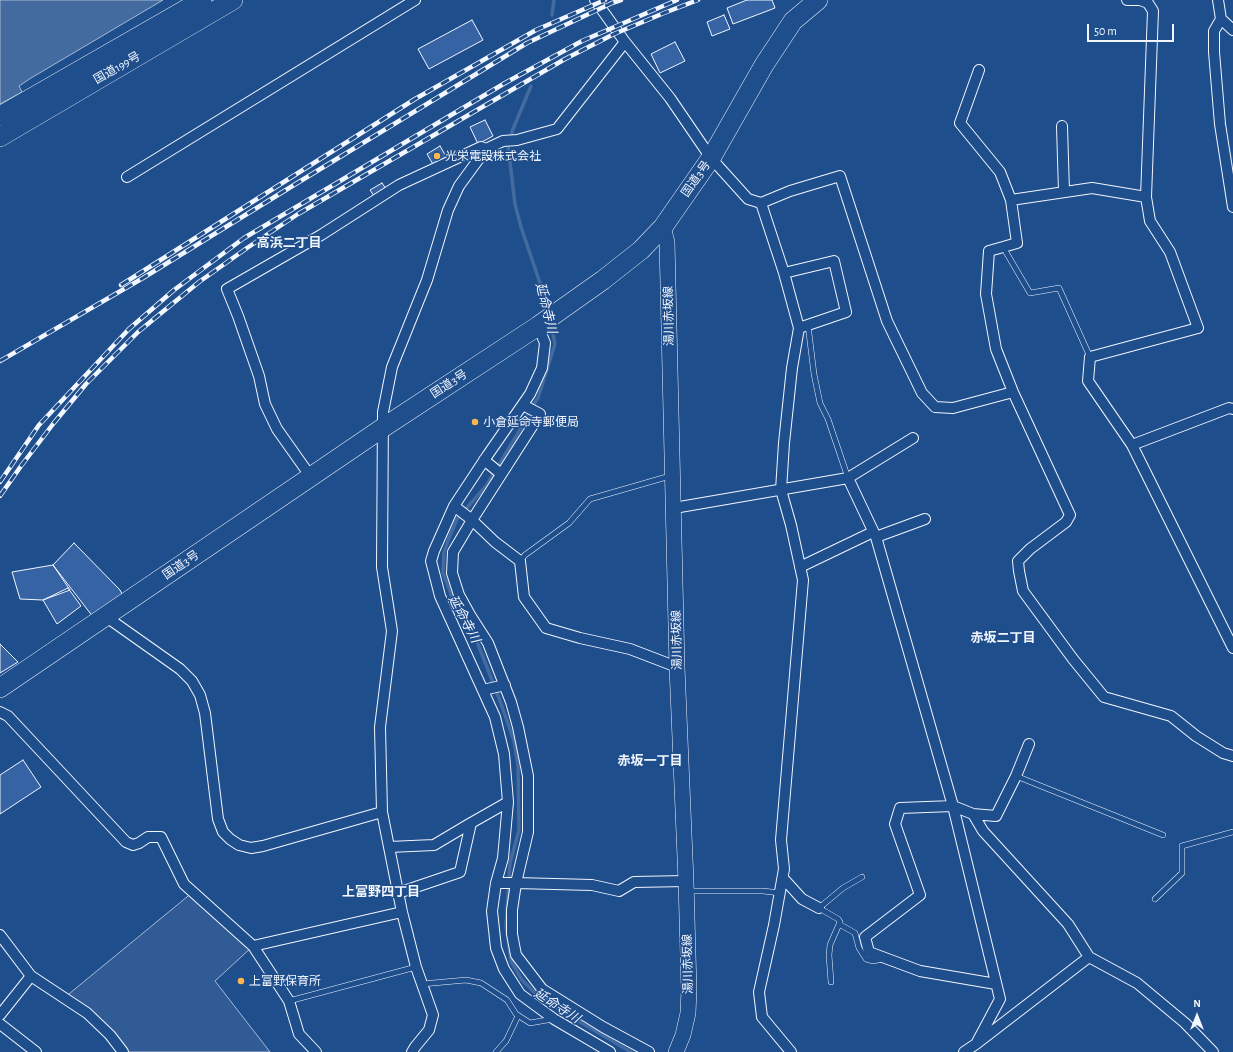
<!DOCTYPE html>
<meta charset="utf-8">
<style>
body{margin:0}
#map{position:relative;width:1233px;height:1052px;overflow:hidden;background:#1f4e8c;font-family:"Alegreya Sans",sans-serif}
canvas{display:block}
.north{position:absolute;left:1177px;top:996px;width:40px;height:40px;-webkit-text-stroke:3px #1f4e8c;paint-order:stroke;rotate:0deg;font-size:11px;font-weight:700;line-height:16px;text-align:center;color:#f2f6ff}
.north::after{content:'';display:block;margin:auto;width:14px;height:18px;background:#f2f6ff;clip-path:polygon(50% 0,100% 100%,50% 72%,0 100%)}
.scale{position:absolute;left:1087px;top:24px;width:87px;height:18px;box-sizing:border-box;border:2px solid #f2f6ff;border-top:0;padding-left:5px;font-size:12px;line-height:14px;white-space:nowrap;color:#f2f6ff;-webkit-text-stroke:3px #1f4e8c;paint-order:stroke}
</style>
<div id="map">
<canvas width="1233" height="1052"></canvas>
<div class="north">N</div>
<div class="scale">50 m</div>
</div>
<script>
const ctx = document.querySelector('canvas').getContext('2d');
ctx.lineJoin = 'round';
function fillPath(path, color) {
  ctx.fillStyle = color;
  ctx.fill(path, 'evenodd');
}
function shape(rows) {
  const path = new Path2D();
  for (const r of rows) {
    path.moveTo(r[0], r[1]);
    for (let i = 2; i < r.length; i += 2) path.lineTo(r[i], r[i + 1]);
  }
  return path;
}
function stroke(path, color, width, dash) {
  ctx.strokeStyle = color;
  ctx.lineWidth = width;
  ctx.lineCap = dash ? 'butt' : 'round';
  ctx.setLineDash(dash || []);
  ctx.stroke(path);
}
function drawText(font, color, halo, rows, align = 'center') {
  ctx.font = font + ' "Alegreya Sans","Noto Sans JP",sans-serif';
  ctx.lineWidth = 3;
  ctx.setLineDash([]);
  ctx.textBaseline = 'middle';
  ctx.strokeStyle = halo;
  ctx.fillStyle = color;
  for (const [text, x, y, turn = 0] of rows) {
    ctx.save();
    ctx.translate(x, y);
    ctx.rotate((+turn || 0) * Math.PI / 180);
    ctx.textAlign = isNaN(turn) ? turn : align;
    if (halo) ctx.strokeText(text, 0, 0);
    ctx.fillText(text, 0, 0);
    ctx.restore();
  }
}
const built = shape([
 [193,892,253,946,215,981,270,1052,123,1052,64,998,193,892]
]);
fillPath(built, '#305b95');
stroke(built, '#a8bbd7', 1);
const water = shape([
 [0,0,163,0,31,78,19,86,22,92,0,104,0,0]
]);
fillPath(water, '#446ba0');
stroke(water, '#a8bbd7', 1);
stroke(shape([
 [552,15,554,0],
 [531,86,513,129,508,146,515,204,521,227,544,295,548,312],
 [551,324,555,344,538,398,528,413,517,435,486,486,457,519,449,538,444,552,443,573,450,591,455,608,474,634,499,698,514,741,518,766,519,830,510,863,506,926,511,961,522,980,534,992,565,1013,631,1052]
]), '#446ba0', 3.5);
const building = shape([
 [747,0,772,0,775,8,733,24,727,8,747,0],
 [724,15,730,29,712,36,707,22,724,15],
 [472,20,483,40,429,69,418,49,472,20],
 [675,42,685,61,660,73,651,54,675,42],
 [485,120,493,136,478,144,470,127,485,120],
 [440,146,447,158,434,166,427,154,440,146],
 [382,183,386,189,374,196,370,190,382,183],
 [74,543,120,590,126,602,97,622,53,565,74,543],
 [53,565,70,590,43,600,20,599,12,572,53,565],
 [68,588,81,606,57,624,43,600,68,588],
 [0,644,18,662,0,673,0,644],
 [23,760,41,787,0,814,0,775,23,760]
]);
fillPath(building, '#3563a3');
stroke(building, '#f2f6ff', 1);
const lane = shape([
 [1003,247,1030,293,1059,288,1090,357],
 [808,325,814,374,820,403,828,419,848,478],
 [520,561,525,555,569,523,590,499,670,476],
 [1016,776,1163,835],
 [687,891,763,891,780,893],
 [1155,899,1182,873,1182,846,1233,832],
 [839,924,855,933,859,948,866,959,873,961,882,959],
 [831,982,829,955,830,945,840,922,838,919,819,908,843,888,862,877],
 [422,984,466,980,481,983,507,1000,516,1014,530,1023,553,1019],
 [289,1001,416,967],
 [496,1052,506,1041,518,1016]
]);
const street = shape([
 [595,0,625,42,670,98,711,158,748,199,761,203,790,191,840,176,887,321,922,393,935,407,953,408,1013,392],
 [1127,0,1140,0,1148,3,1153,11,1146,197,1150,221,1170,252,1198,328,1090,357,1088,381,1132,445,1233,648],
 [1218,0,1221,19,1214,31,1214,52,1220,124,1233,207],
 [1221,19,1233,30],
 [979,70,960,123,1000,172,1011,200],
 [1062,126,1064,192],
 [127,177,415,0],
 [1146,197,1092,188,1011,200,1017,243,989,251,986,294,996,349,1013,392,1070,515,1066,522,1030,549,1018,561,1019,571,1023,591,1073,659,1104,697,1171,716,1196,736,1223,753,1233,756],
 [761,203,784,273,799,328,792,368,784,443,781,490,791,525,803,580,781,840,784,869,774,925,759,992,762,1017,791,1052],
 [784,273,834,261,846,312,799,328],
 [538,326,545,343,542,368,530,394,487,456,454,506,434,551,431,561,440,596,495,717,504,754,508,802,503,858,496,883,492,911,496,948,504,969,520,994,554,1019,610,1052],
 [523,405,540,414,472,520,453,552,452,573,459,595,470,615,488,643,511,702,518,727,528,776,528,832,516,883,512,910,512,934,516,955,542,989,603,1027,649,1052],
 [1132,445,1229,408,1233,409],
 [484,460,501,474],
 [311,477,277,429,265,404,259,376,238,316,227,289,321,235,399,185,481,147,486,149],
 [848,478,876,537,953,806,1000,999,976,1044],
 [454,506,472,520,495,542,520,561,524,597,546,628,580,638,630,649,677,667],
 [674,508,848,478,913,438],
 [876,537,925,519],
 [800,567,873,532],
 [105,616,180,669,192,681,200,695,205,713,218,819,223,832,230,839,239,845,251,848,263,846,382,812],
 [483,690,505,685],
 [0,712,8,716,126,842,133,845,139,843,148,837,161,837,184,884,253,946,289,1001,299,1034,316,1052],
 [973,814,983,831,1068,924,1089,957],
 [389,847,434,845,471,823],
 [783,878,802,899,819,908],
 [496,883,516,883,592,885,619,891,634,882,686,881],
 [398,893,460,872,471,823,508,802],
 [0,935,31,976,87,1013,110,1035,123,1052],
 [253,946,402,912],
 [996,984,920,971,869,952,865,937,920,895,895,824,900,808,953,806,973,814,996,816,1016,776,1029,744],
 [0,1015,31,976],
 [0,1024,36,1052],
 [412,1052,415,1047,429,1030,433,1015,416,967,402,912,382,812,380,727,392,631,382,567,383,412,392,367,427,280,448,210,459,186,486,149,503,141,517,140,557,129,625,42],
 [964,1052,976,1044,1089,957,1137,983,1185,1023,1213,1052]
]);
const secondary = shape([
 [663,227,667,242,677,667,686,881,689,990,688,1013,683,1035,676,1052]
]);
const highway = shape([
 [0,116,202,0],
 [0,137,233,0],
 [0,688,384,427,538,326,603,280,641,250,663,227,711,158,764,65,793,21,818,0]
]);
stroke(lane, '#f2f6ff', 6);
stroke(street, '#f2f6ff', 12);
stroke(secondary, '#f2f6ff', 16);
stroke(highway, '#f2f6ff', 20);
stroke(lane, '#1f4e8c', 5);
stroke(street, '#1f4e8c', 10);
stroke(secondary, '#1f4e8c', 15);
stroke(highway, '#1f4e8c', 19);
const rail = shape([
 [121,285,415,99,536,30,605,0],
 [0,361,143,278,294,185,527,43,612,3,621,0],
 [0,482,39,425,129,329,174,290,244,238,505,83,582,41,677,0],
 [0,496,21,466,53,424,86,384,138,332,199,282,247,248,298,214,565,59,614,34,664,13,698,0]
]);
stroke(rail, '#f2f6ff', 4.5);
stroke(rail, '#1f4e8c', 3, [9]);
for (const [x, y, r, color] of [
 [437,156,4,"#ffb74d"],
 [475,422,4,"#ffb74d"],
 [241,981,4,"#ffb74d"]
]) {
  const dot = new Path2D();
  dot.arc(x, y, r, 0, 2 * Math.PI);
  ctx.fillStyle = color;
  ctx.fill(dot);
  stroke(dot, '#1f4e8c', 1.5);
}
drawText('12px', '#f2f6ff', '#1f4e8c', [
 ["国道199号",117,68,-30],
 ["国道3号",696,179,-55],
 ["湯川赤坂線",669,316,-91],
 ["国道3号",449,384,-33],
 ["国道3号",181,565,-34],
 ["湯川赤坂線",677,640,-91],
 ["湯川赤坂線",688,964,-91]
]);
drawText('12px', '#f2f6ff', '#1f4e8c', [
 ["光栄電設株式会社",445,156],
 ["小倉延命寺郵便局",483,422],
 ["上富野保育所",249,981]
], 'left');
drawText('bold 13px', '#f2f6ff', '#1f4e8c', [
 ["高浜二丁目",289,243],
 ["赤坂二丁目",1003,638],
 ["赤坂一丁目",650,761],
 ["上富野四丁目",381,892]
]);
drawText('italic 13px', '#f2f6ff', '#1f4e8c', [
 ["延命寺川",546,308,76],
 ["延命寺川",464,619,62],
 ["延命寺川",557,1006,33]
]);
</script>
